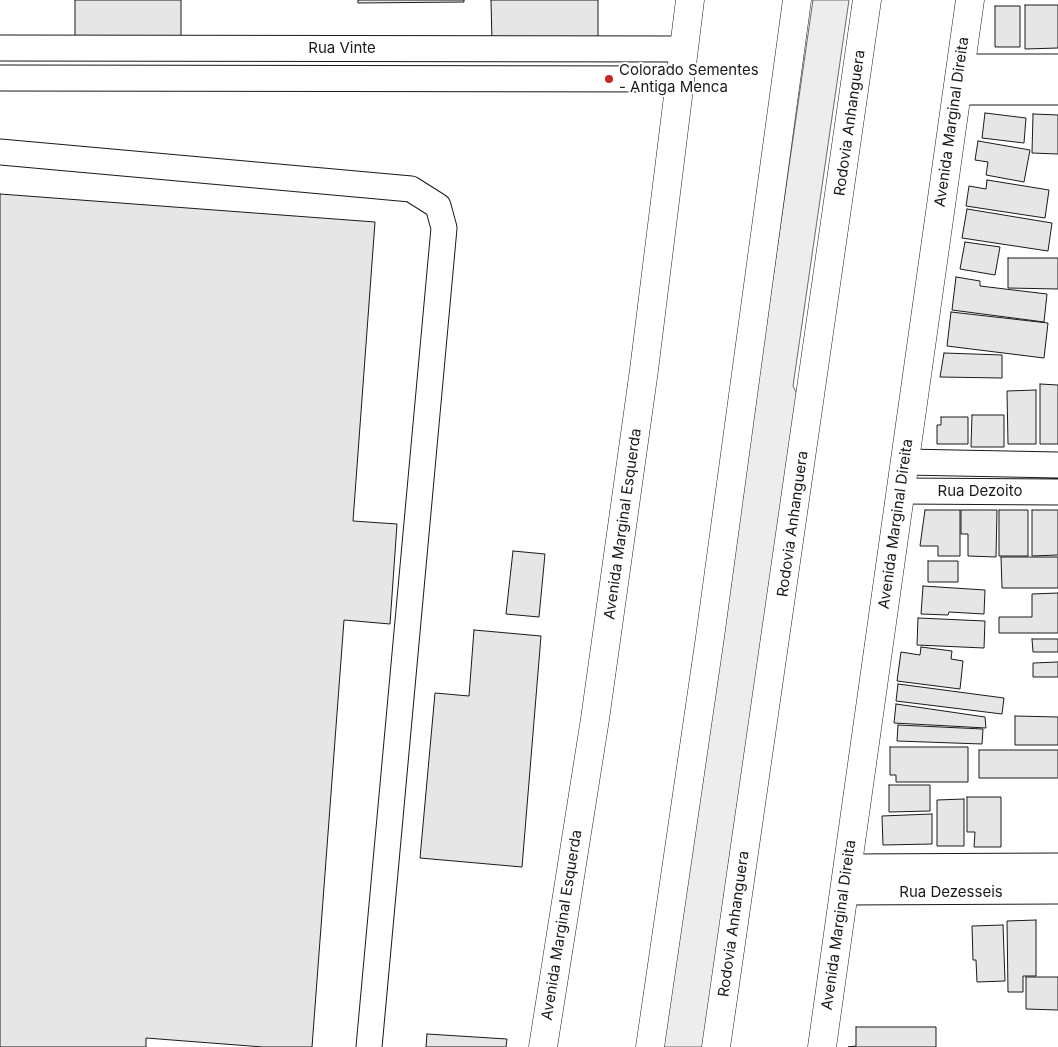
<!DOCTYPE html>
<style>
body{margin:0}
canvas{display:block;background:#fff}
</style>
<canvas width="1058" height="1047"></canvas>
<script>
const ctx = document.querySelector('canvas').getContext('2d');
ctx.lineJoin = 'round';
function fillPath(path, color) {
  ctx.fillStyle = color;
  ctx.fill(path, 'evenodd');
}
function shape(rows) {
  const path = new Path2D();
  for (const r of rows) {
    path.moveTo(r[0], r[1]);
    for (let i = 2; i < r.length; i += 2) path.lineTo(r[i], r[i + 1]);
  }
  return path;
}
function stroke(path, color, width, dash) {
  ctx.strokeStyle = color;
  ctx.lineWidth = width;
  ctx.lineCap = dash ? 'butt' : 'round';
  ctx.setLineDash(dash || []);
  ctx.stroke(path);
}
function drawText(font, color, halo, rows, align = 'center') {
  ctx.font = font + ' Inter,sans-serif';
  ctx.lineWidth = 4;
  ctx.setLineDash([]);
  ctx.textBaseline = 'middle';
  ctx.strokeStyle = halo;
  ctx.fillStyle = color;
  for (const [text, x, y, turn = 0] of rows) {
    ctx.save();
    ctx.translate(x, y);
    ctx.rotate((+turn || 0) * Math.PI / 180);
    ctx.textAlign = isNaN(turn) ? turn : align;
    if (halo) ctx.strokeText(text, 0, 0);
    ctx.fillText(text, 0, 0);
    ctx.restore();
  }
}
const built = shape([
 [813,0,849,0,793,386,797,394,784,485,703,1047,662,1047,813,0]
]);
fillPath(built, '#ededed');
stroke(built, '#6a6a6a', 1);
const building = shape([
 [75,0,181,0,181,37,75,38,75,0],
 [358,0,464,0,464,2,358,3,358,0],
 [491,0,598,0,598,41,492,42,491,0],
 [1025,5,1058,5,1058,48,1025,49,1025,5],
 [995,6,1020,6,1020,47,995,47,995,6],
 [985,113,1026,118,1024,143,982,138,985,113],
 [1033,114,1058,115,1058,154,1032,153,1033,114],
 [978,141,1030,150,1024,182,986,175,988,162,975,160,978,141],
 [987,180,1049,190,1045,218,966,206,969,186,986,189,987,180],
 [0,194,375,222,353,521,397,524,390,624,344,620,312,1047,263,1047,146,1038,146,1047,0,1047,0,194],
 [967,209,1052,223,1048,251,962,238,967,209],
 [965,242,1000,247,995,275,960,269,965,242],
 [1008,258,1058,258,1058,289,1008,288,1008,258],
 [956,277,980,281,980,286,1047,294,1044,322,952,310,956,277],
 [951,312,1048,323,1044,358,947,346,951,312],
 [944,353,1002,355,1002,378,940,377,944,353],
 [1040,384,1058,385,1058,444,1040,444,1040,384],
 [1036,390,1036,444,1008,444,1007,391,1036,390],
 [972,415,1004,415,1004,447,971,447,972,415],
 [941,417,968,417,968,444,937,444,937,425,941,425,941,417],
 [925,510,960,510,960,556,938,556,938,546,920,546,925,510],
 [961,510,997,510,996,557,968,556,968,534,961,534,961,510],
 [999,510,1028,510,1028,556,999,556,999,510],
 [1032,510,1058,510,1058,555,1032,556,1032,510],
 [513,551,545,554,539,617,506,614,513,551],
 [1001,557,1058,557,1058,588,1002,588,1001,557],
 [928,561,958,561,958,582,928,582,928,561],
 [923,586,985,590,984,614,949,612,948,615,921,614,923,586],
 [1058,593,1058,633,999,633,999,617,1032,617,1032,594,1058,593],
 [918,618,985,621,984,648,917,645,918,618],
 [474,630,541,636,522,867,420,858,435,693,469,696,474,630],
 [1032,639,1058,639,1058,652,1033,652,1032,639],
 [921,647,952,651,951,659,963,661,960,689,897,681,901,652,920,655,921,647],
 [1058,662,1058,677,1033,677,1033,663,1058,662],
 [898,684,1004,698,1002,714,896,701,898,684],
 [896,704,985,717,986,728,894,723,896,704],
 [1015,716,1058,717,1058,745,1015,745,1015,716],
 [898,725,983,729,982,744,897,741,898,725],
 [890,747,968,747,968,782,896,782,896,775,890,775,890,747],
 [979,750,1058,750,1058,778,979,778,979,750],
 [889,785,930,785,930,811,889,812,889,785],
 [967,797,1001,797,1001,847,974,847,975,832,967,832,967,797],
 [964,799,964,846,937,846,937,800,964,799],
 [932,814,932,844,883,845,882,816,932,814],
 [1036,920,1036,976,1023,976,1023,992,1008,992,1007,921,1036,920],
 [1003,925,1005,981,977,982,976,960,973,960,972,926,1003,925],
 [1026,977,1058,977,1058,1010,1026,1009,1026,977],
 [856,1027,936,1027,936,1047,848,1047,856,1046,856,1027],
 [427,1034,507,1039,506,1047,426,1047,427,1034]
]);
fillPath(building, '#e6e6e6');
stroke(building, '#1a1a1a', 1);
const minor = shape([
 [0,48,684,49],
 [960,67,1058,67],
 [0,78,680,79],
 [957,92,1058,92],
 [0,152,411,189,438,206,444,228,369,1047],
 [905,462,1058,465],
 [901,491,1058,492],
 [847,867,1058,866],
 [844,892,1058,891]
]);
const major = shape([
 [543,1047,595,719,644,370,690,0],
 [822,1047,970,0]
]);
const highway = shape([
 [650,1047,710,637,797,0],
 [716,1047,867,0]
]);
stroke(minor, '#1a1a1a', 27);
stroke(major, '#1a1a1a', 29);
stroke(highway, '#1a1a1a', 29);
stroke(minor, '#fff', 25);
stroke(major, '#fff', 28);
stroke(highway, '#fff', 28);
for (const [x, y, r, color] of [
 [609,79,5,"#c62828"]
]) {
  const dot = new Path2D();
  dot.arc(x, y, r, 0, 2 * Math.PI);
  ctx.fillStyle = color;
  ctx.fill(dot);
  stroke(dot, '#fff', 2);
}
drawText('15px', '#1a1a1a', '#fff', [
 ["Rua Vinte",342,48],
 ["Avenida Marginal Direita",952,122,-82],
 ["Rodovia Anhanguera",850,123,-82],
 ["Rua Dezoito",980,491],
 ["Avenida Marginal Esquerda",623,524,-82],
 ["Rodovia Anhanguera",793,524,-82],
 ["Avenida Marginal Direita",896,524,-82],
 ["Rua Dezesseis",951,892],
 ["Rodovia Anhanguera",734,924,-82],
 ["Avenida Marginal Esquerda",562,925,-81],
 ["Avenida Marginal Direita",839,925,-82]
]);
drawText('15px', '#1a1a1a', '#fff', [
 ["Colorado Sementes",619,70],
 ["- Antiga Menca",619,87]
], 'left');
</script>
